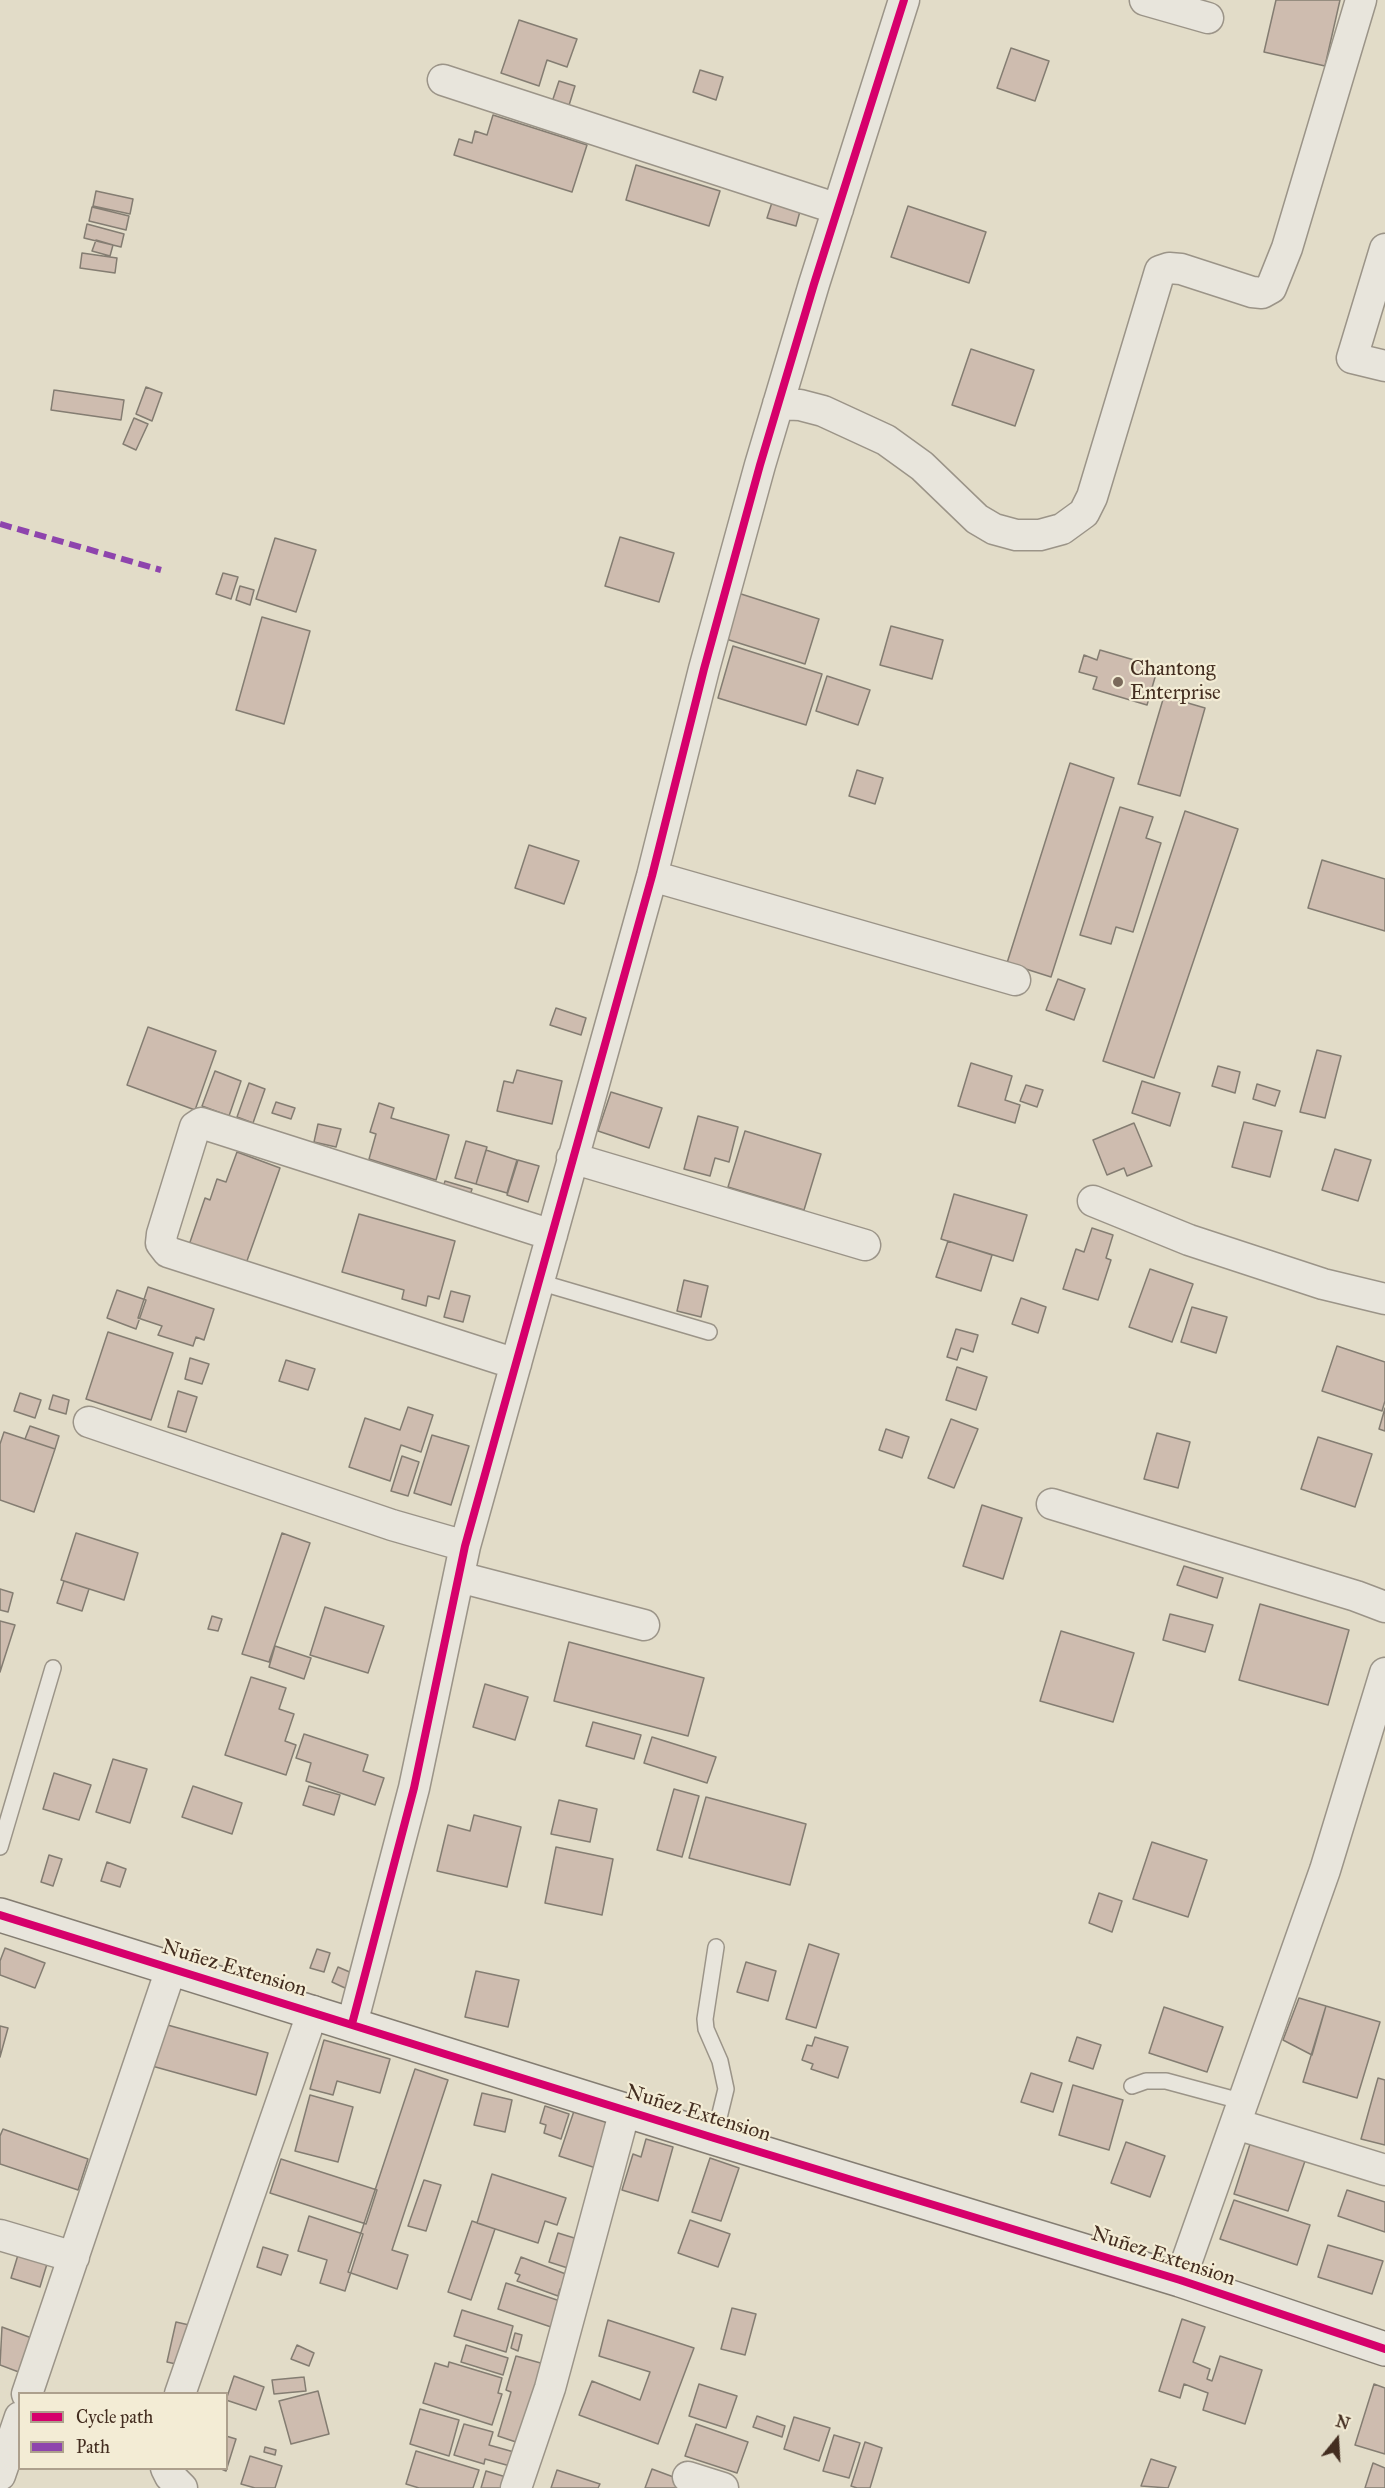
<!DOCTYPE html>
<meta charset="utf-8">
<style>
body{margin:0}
#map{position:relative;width:1385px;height:2488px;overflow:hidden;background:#e2dcc8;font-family:"IM FELL Great Primer",serif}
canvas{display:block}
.legend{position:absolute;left:18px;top:2392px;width:210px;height:78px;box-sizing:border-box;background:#f3ecd5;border:2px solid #ada08d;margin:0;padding:8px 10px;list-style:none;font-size:18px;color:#432d20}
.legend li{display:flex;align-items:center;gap:12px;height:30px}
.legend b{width:30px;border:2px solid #ada08d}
.north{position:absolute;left:1307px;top:2410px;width:60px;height:60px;-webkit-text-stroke:4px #f3ecd5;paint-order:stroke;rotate:18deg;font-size:16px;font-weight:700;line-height:24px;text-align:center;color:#432d20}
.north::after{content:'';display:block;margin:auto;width:21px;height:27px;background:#432d20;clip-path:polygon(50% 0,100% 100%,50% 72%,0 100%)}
</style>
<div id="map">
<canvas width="1385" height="2488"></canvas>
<ul class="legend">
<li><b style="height:8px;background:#d6006c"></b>Cycle path</li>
<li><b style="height:8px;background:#8e44ad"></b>Path</li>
</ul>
<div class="north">N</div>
</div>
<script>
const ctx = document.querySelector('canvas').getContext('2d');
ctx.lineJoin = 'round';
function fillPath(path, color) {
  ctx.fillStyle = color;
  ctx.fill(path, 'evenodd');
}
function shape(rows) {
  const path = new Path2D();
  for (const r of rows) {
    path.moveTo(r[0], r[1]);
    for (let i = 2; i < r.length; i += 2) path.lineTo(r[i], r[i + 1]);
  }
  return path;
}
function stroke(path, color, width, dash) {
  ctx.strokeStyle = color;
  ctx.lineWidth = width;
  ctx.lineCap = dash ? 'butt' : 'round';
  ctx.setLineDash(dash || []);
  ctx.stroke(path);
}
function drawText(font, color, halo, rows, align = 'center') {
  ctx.font = font + ' "IM FELL Great Primer",serif';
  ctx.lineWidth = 4.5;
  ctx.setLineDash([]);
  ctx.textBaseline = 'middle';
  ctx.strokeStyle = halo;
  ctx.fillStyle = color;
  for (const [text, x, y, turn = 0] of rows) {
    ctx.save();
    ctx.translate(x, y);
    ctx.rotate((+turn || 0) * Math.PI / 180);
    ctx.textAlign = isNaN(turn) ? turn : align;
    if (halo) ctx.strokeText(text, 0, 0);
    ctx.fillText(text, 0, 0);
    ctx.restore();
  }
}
const building = shape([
 [1276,0,1340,0,1325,66,1264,52,1276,0],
 [519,20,577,39,567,67,547,60,539,86,501,73,519,20],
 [1011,48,1049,61,1035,101,997,88,1011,48],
 [700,70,723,77,716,100,693,92,700,70],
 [559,81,575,86,566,115,549,111,559,81],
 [493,115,587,145,572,192,454,155,459,139,472,143,475,131,487,135,493,115],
 [636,165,720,191,709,226,626,200,636,165],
 [96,191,133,199,130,214,93,206,96,191],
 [774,196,802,204,796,226,767,218,774,196],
 [908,206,986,232,969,283,891,257,908,206],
 [92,207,129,216,126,230,89,221,92,207],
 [87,224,124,234,121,247,84,238,87,224],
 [96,240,113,245,110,256,92,251,96,240],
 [82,253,117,258,115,273,80,268,82,253],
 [971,349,1034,370,1015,426,952,405,971,349],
 [146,387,162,393,152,421,136,414,146,387],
 [54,390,124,400,121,420,51,410,54,390],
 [134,418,148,424,136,450,123,444,134,418],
 [620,537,674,553,659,602,605,586,620,537],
 [275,538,316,550,296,612,256,599,275,538],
 [223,573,238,577,231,599,216,594,223,573],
 [240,586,254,590,250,605,236,600,240,586],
 [738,593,819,619,805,664,723,638,738,593],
 [262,617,310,631,284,724,236,710,262,617],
 [891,626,943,640,932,679,880,665,891,626],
 [733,646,822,674,806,725,718,698,733,646],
 [1100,650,1158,667,1147,705,1093,689,1097,677,1079,672,1084,655,1097,660,1100,650],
 [827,676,870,690,858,725,816,711,827,676],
 [1164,696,1205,708,1180,796,1138,784,1164,696],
 [1070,763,1114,778,1051,977,1007,963,1070,763],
 [857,770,883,778,875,804,849,796,857,770],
 [1120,807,1153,817,1146,838,1161,843,1133,932,1116,927,1111,944,1080,935,1120,807],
 [1185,811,1238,829,1154,1078,1103,1061,1185,811],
 [529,845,579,861,564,904,515,888,529,845],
 [1322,860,1385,879,1385,931,1308,908,1322,860],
 [1058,979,1085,989,1074,1020,1046,1010,1058,979],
 [556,1008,586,1018,581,1035,550,1025,556,1008],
 [148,1027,216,1051,195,1110,127,1085,148,1027],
 [1317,1050,1341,1056,1325,1118,1300,1112,1317,1050],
 [971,1063,1012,1076,1005,1100,1020,1105,1015,1123,958,1106,971,1063],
 [1218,1066,1240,1072,1235,1093,1212,1086,1218,1066],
 [517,1070,562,1081,552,1124,497,1111,504,1081,513,1083,517,1070],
 [215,1071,241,1081,229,1116,202,1106,215,1071],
 [1142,1081,1180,1093,1170,1126,1132,1113,1142,1081],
 [249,1083,265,1089,253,1123,237,1117,249,1083],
 [1257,1084,1280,1091,1275,1106,1253,1099,1257,1084],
 [1026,1085,1043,1090,1037,1107,1020,1101,1026,1085],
 [611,1092,662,1108,649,1148,598,1131,611,1092],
 [276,1102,295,1108,291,1119,272,1113,276,1102],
 [379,1103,394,1108,391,1118,449,1135,436,1180,369,1159,376,1134,370,1132,379,1103],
 [698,1116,738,1127,729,1162,715,1158,710,1176,684,1169,698,1116],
 [1244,1122,1282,1131,1270,1177,1232,1167,1244,1122],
 [1134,1123,1152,1166,1127,1176,1124,1168,1107,1175,1093,1140,1134,1123],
 [318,1124,341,1129,336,1147,314,1142,318,1124],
 [745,1131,821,1154,804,1210,728,1187,745,1131],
 [466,1141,487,1147,476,1184,455,1178,466,1141],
 [1335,1149,1371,1160,1358,1201,1322,1190,1335,1149],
 [486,1150,517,1160,507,1193,476,1184,486,1150],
 [237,1152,280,1168,243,1272,187,1251,205,1198,210,1200,217,1179,226,1182,237,1152],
 [518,1160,539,1166,528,1202,507,1195,518,1160],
 [445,1181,472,1189,468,1202,441,1194,445,1181],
 [954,1194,1027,1215,1013,1261,941,1239,954,1194],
 [359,1214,455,1241,439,1299,428,1296,426,1306,402,1299,404,1290,342,1272,359,1214],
 [1092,1228,1113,1235,1106,1258,1111,1260,1098,1300,1063,1289,1076,1249,1084,1252,1092,1228],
 [948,1241,992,1255,981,1291,936,1277,948,1241],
 [1150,1269,1193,1284,1172,1342,1129,1327,1150,1269],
 [684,1280,708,1286,701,1317,677,1311,684,1280],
 [148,1287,214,1309,204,1340,196,1337,193,1346,158,1335,162,1326,138,1318,148,1287],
 [117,1290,146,1300,136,1329,107,1318,117,1290],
 [451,1291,470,1296,463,1322,444,1317,451,1291],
 [1021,1298,1046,1307,1038,1333,1012,1324,1021,1298],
 [1192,1307,1227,1317,1216,1353,1181,1342,1192,1307],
 [956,1329,978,1335,973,1352,961,1348,957,1360,947,1357,956,1329],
 [108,1332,173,1353,151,1420,86,1399,108,1332],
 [1337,1346,1385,1362,1385,1401,1382,1411,1322,1391,1337,1346],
 [190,1358,209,1364,202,1384,185,1379,190,1358],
 [286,1360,315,1369,308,1390,279,1381,286,1360],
 [957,1367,987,1377,976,1410,946,1400,957,1367],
 [178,1391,197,1397,186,1432,168,1427,178,1391],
 [20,1393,41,1400,35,1418,14,1411,20,1393],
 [53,1395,69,1400,66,1414,49,1409,53,1395],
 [408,1407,433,1415,421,1452,401,1445,390,1481,349,1467,365,1418,400,1430,408,1407],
 [1385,1408,1385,1431,1379,1429,1385,1408],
 [951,1419,978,1429,954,1488,928,1478,951,1419],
 [30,1426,59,1436,55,1449,25,1439,30,1426],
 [886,1429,909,1437,902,1458,879,1450,886,1429],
 [4,1432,55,1449,34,1512,0,1500,0,1444,4,1432],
 [1157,1433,1190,1442,1178,1488,1144,1479,1157,1433],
 [432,1435,469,1446,451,1505,414,1493,432,1435],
 [1318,1437,1372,1454,1355,1507,1301,1489,1318,1437],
 [402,1456,419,1462,408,1496,391,1491,402,1456],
 [982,1505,1022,1518,1003,1579,963,1566,982,1505],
 [76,1533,138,1553,124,1600,61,1580,76,1533],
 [282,1533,310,1543,269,1662,242,1654,282,1533],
 [1184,1566,1223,1578,1217,1598,1177,1585,1184,1566],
 [64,1581,89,1589,82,1611,57,1603,64,1581],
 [0,1589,13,1593,8,1612,0,1610,0,1589],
 [1260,1604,1349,1630,1328,1705,1239,1680,1260,1604],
 [325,1607,384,1626,368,1673,310,1655,325,1607],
 [1170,1614,1213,1625,1205,1652,1163,1640,1170,1614],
 [212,1616,222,1619,218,1631,208,1629,212,1616],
 [0,1621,15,1625,0,1672,0,1621],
 [1061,1631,1134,1653,1113,1722,1040,1701,1061,1631],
 [569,1642,704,1678,688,1736,554,1701,569,1642],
 [275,1646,311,1658,304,1679,269,1667,275,1646],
 [251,1677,286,1688,279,1709,294,1714,285,1741,296,1745,286,1775,225,1755,251,1677],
 [485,1684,528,1697,515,1740,473,1727,485,1684],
 [593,1722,641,1735,634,1759,586,1746,593,1722],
 [304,1734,368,1755,363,1771,384,1778,375,1805,306,1781,311,1763,296,1758,304,1734],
 [652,1737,716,1757,707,1783,644,1763,652,1737],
 [113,1759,147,1769,130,1823,96,1812,113,1759],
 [54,1773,91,1785,79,1820,43,1809,54,1773],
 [193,1786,242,1803,232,1834,182,1817,193,1786],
 [309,1786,340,1795,334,1815,303,1805,309,1786],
 [674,1789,699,1796,682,1857,657,1850,674,1789],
 [706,1797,806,1824,790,1885,689,1858,706,1797],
 [559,1800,597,1809,590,1842,551,1834,559,1800],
 [474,1815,521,1827,507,1887,437,1871,448,1825,470,1831,474,1815],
 [1152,1842,1207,1860,1188,1917,1133,1899,1152,1842],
 [556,1847,613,1859,602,1915,545,1903,556,1847],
 [49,1855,62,1859,53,1886,41,1882,49,1855],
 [107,1862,126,1869,120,1887,101,1881,107,1862],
 [1099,1893,1122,1901,1112,1932,1089,1923,1099,1893],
 [809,1944,839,1954,816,2028,786,2019,809,1944],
 [5,1948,45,1963,35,1988,0,1975,0,1961,5,1948],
 [317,1949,330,1953,324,1972,310,1968,317,1949],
 [746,1962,776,1971,768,2001,737,1992,746,1962],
 [338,1967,352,1973,345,1988,332,1982,338,1967],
 [476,1971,519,1980,508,2027,465,2017,476,1971],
 [1299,1998,1326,2006,1312,2055,1283,2040,1299,1998],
 [1326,2006,1380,2022,1357,2098,1303,2082,1326,2006],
 [1164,2007,1223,2027,1207,2072,1149,2053,1164,2007],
 [164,2024,268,2053,256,2095,152,2066,164,2024],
 [0,2026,8,2028,0,2057,0,2026],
 [815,2037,848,2047,838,2078,811,2069,813,2064,802,2060,807,2045,812,2046,815,2037],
 [1077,2037,1101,2045,1093,2069,1069,2061,1077,2037],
 [324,2040,390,2059,380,2093,337,2081,333,2095,310,2089,324,2040],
 [415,2069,448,2080,392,2250,408,2255,397,2289,348,2272,415,2069],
 [1031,2073,1062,2083,1053,2112,1021,2102,1031,2073],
 [1378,2078,1385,2080,1385,2145,1361,2139,1378,2078],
 [1073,2085,1123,2100,1109,2150,1059,2135,1073,2085],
 [482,2093,512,2100,505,2132,474,2125,482,2093],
 [310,2095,353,2107,338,2162,295,2151,310,2095],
 [545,2106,569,2114,561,2139,544,2133,546,2125,540,2123,545,2106],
 [575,2108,612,2120,602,2170,559,2156,575,2108],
 [3,2129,88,2159,78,2190,0,2164,0,2136,3,2129],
 [646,2139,673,2147,658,2201,622,2190,633,2154,641,2157,646,2139],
 [1251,2141,1306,2158,1288,2211,1234,2194,1251,2141],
 [1126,2142,1165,2156,1150,2197,1111,2183,1126,2142],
 [710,2158,739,2168,721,2221,692,2212,710,2158],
 [281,2159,377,2190,366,2224,270,2193,281,2159],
 [492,2174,566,2198,557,2225,545,2221,538,2243,477,2223,492,2174],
 [424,2180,441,2185,426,2231,408,2226,424,2180],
 [1347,2190,1385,2202,1385,2232,1338,2216,1347,2190],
 [1234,2200,1310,2225,1297,2265,1220,2239,1234,2200],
 [309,2216,363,2234,345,2291,320,2283,327,2260,298,2251,309,2216],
 [690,2220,730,2234,718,2267,678,2253,690,2220],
 [472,2221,495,2229,471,2300,448,2292,472,2221],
 [558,2233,584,2241,574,2270,549,2262,558,2233],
 [21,2245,50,2254,40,2287,11,2278,21,2245],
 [1328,2245,1383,2261,1372,2294,1318,2277,1328,2245],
 [263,2247,288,2255,281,2275,257,2267,263,2247],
 [521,2257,571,2276,566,2291,560,2289,558,2296,517,2281,520,2275,515,2273,521,2257],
 [506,2283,563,2302,554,2328,498,2309,506,2283],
 [732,2308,756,2314,745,2355,721,2349,732,2308],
 [462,2310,513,2326,506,2352,454,2336,462,2310],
 [1182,2319,1205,2327,1193,2362,1210,2369,1207,2379,1212,2381,1220,2356,1262,2370,1245,2424,1203,2410,1208,2393,1184,2384,1180,2398,1159,2391,1182,2319],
 [608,2320,694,2348,658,2444,579,2415,592,2381,640,2400,650,2372,599,2356,608,2320],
 [176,2322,198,2327,189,2367,167,2362,176,2322],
 [2,2327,37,2340,24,2374,0,2365,2,2327],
 [515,2333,522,2335,518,2351,511,2348,515,2333],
 [297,2345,314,2353,309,2366,291,2359,297,2345],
 [466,2345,508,2358,503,2375,461,2362,466,2345],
 [516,2356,544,2364,516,2442,498,2436,511,2392,506,2390,516,2356],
 [449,2362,502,2378,498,2393,502,2394,492,2425,423,2403,435,2363,448,2367,449,2362],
 [234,2376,264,2387,256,2410,226,2400,234,2376],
 [304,2377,306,2391,274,2394,272,2380,304,2377],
 [699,2384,737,2396,726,2428,689,2416,699,2384],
 [1374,2384,1385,2388,1385,2454,1355,2445,1374,2384],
 [318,2391,329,2434,291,2444,279,2401,318,2391],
 [420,2409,459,2420,449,2456,410,2444,420,2409],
 [757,2416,785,2426,782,2437,753,2427,757,2416],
 [794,2417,830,2428,819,2461,784,2449,794,2417],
 [464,2424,493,2432,489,2445,514,2452,510,2466,485,2459,484,2464,454,2455,464,2424],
 [696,2424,748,2442,737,2473,685,2456,696,2424],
 [834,2435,860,2443,849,2478,823,2471,834,2435],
 [226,2436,236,2439,226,2471,219,2468,226,2468,226,2436],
 [865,2442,882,2448,870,2488,857,2488,851,2486,865,2442],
 [265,2447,276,2450,275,2455,264,2452,265,2447],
 [416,2451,479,2470,473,2488,419,2488,406,2484,416,2451],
 [250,2456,282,2466,275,2488,255,2488,241,2484,250,2456],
 [1151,2459,1176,2467,1168,2488,1141,2486,1151,2459],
 [1373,2463,1385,2468,1385,2488,1365,2488,1373,2463],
 [652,2469,695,2485,693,2488,645,2488,652,2469],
 [557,2470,600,2484,598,2488,551,2488,557,2470],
 [486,2471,506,2477,503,2488,481,2488,486,2471]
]);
fillPath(building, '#cebcaf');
stroke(building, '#847d72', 1.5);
const lane = shape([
 [539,1282,709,1332],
 [0,1847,53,1668],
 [1132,2086,1146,2081,1166,2081,1244,2102],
 [714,2138,726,2089,720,2061,706,2029,705,2019,716,1947]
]);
const street = shape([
 [1145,0,1208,18],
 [443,80,838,209],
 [1385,249,1352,358,1385,366],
 [778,404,800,405,823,411,886,440,922,466,977,519,994,529,1016,535,1040,535,1062,529,1084,513,1092,497,1160,271,1169,268,1181,269,1252,292,1262,293,1271,288,1287,248,1361,0],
 [652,876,1015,980],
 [572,1158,865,1245],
 [1093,1201,1189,1240,1323,1284,1385,1299],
 [516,1364,168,1252,161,1243,162,1234,195,1127,201,1123,552,1235],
 [89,1422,392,1525,465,1546],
 [1052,1504,1356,1596,1385,1607],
 [459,1577,644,1625],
 [352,2024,414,1788,465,1546,652,876,704,669,760,465,814,284,904,0],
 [1236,2124,1385,2170],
 [0,2235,74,2257],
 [1180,2280,1325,1870,1385,1673],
 [27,2394,171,1969],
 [180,2394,313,2011],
 [166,2468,170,2476,182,2488],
 [0,2475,20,2417],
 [688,2477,723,2488],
 [516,2488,550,2388,625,2110]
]);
const secondary = shape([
 [0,1915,714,2138,1180,2280,1385,2349]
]);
stroke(lane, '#9b9488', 18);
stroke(street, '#9b9488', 33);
stroke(secondary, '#847d72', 36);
stroke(lane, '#e8e5dc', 15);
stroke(street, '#e8e5dc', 30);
stroke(secondary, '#e8e5dc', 33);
stroke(shape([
 [0,524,161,570]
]), '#8e44ad', 6, [12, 6]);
stroke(shape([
 [0,1915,714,2138,1180,2280,1385,2349],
 [352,2024,414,1788,465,1546,652,876,704,669,760,465,814,284,904,0]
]), '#d6006c', 8);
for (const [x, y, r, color] of [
 [1118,682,6,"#7b6a5b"]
]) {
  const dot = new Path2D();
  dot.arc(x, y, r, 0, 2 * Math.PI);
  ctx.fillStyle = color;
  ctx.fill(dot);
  stroke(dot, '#f3ecd5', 2);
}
drawText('21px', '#432d20', '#f3ecd5', [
 ["Chantong",1130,670],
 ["Enterprise",1130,694]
], 'left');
drawText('21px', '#432d20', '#f3ecd5', [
 ["Nuñez Extension",234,1969,17],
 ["Nuñez Extension",698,2114,17],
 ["Nuñez Extension",1163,2257,18]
]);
</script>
